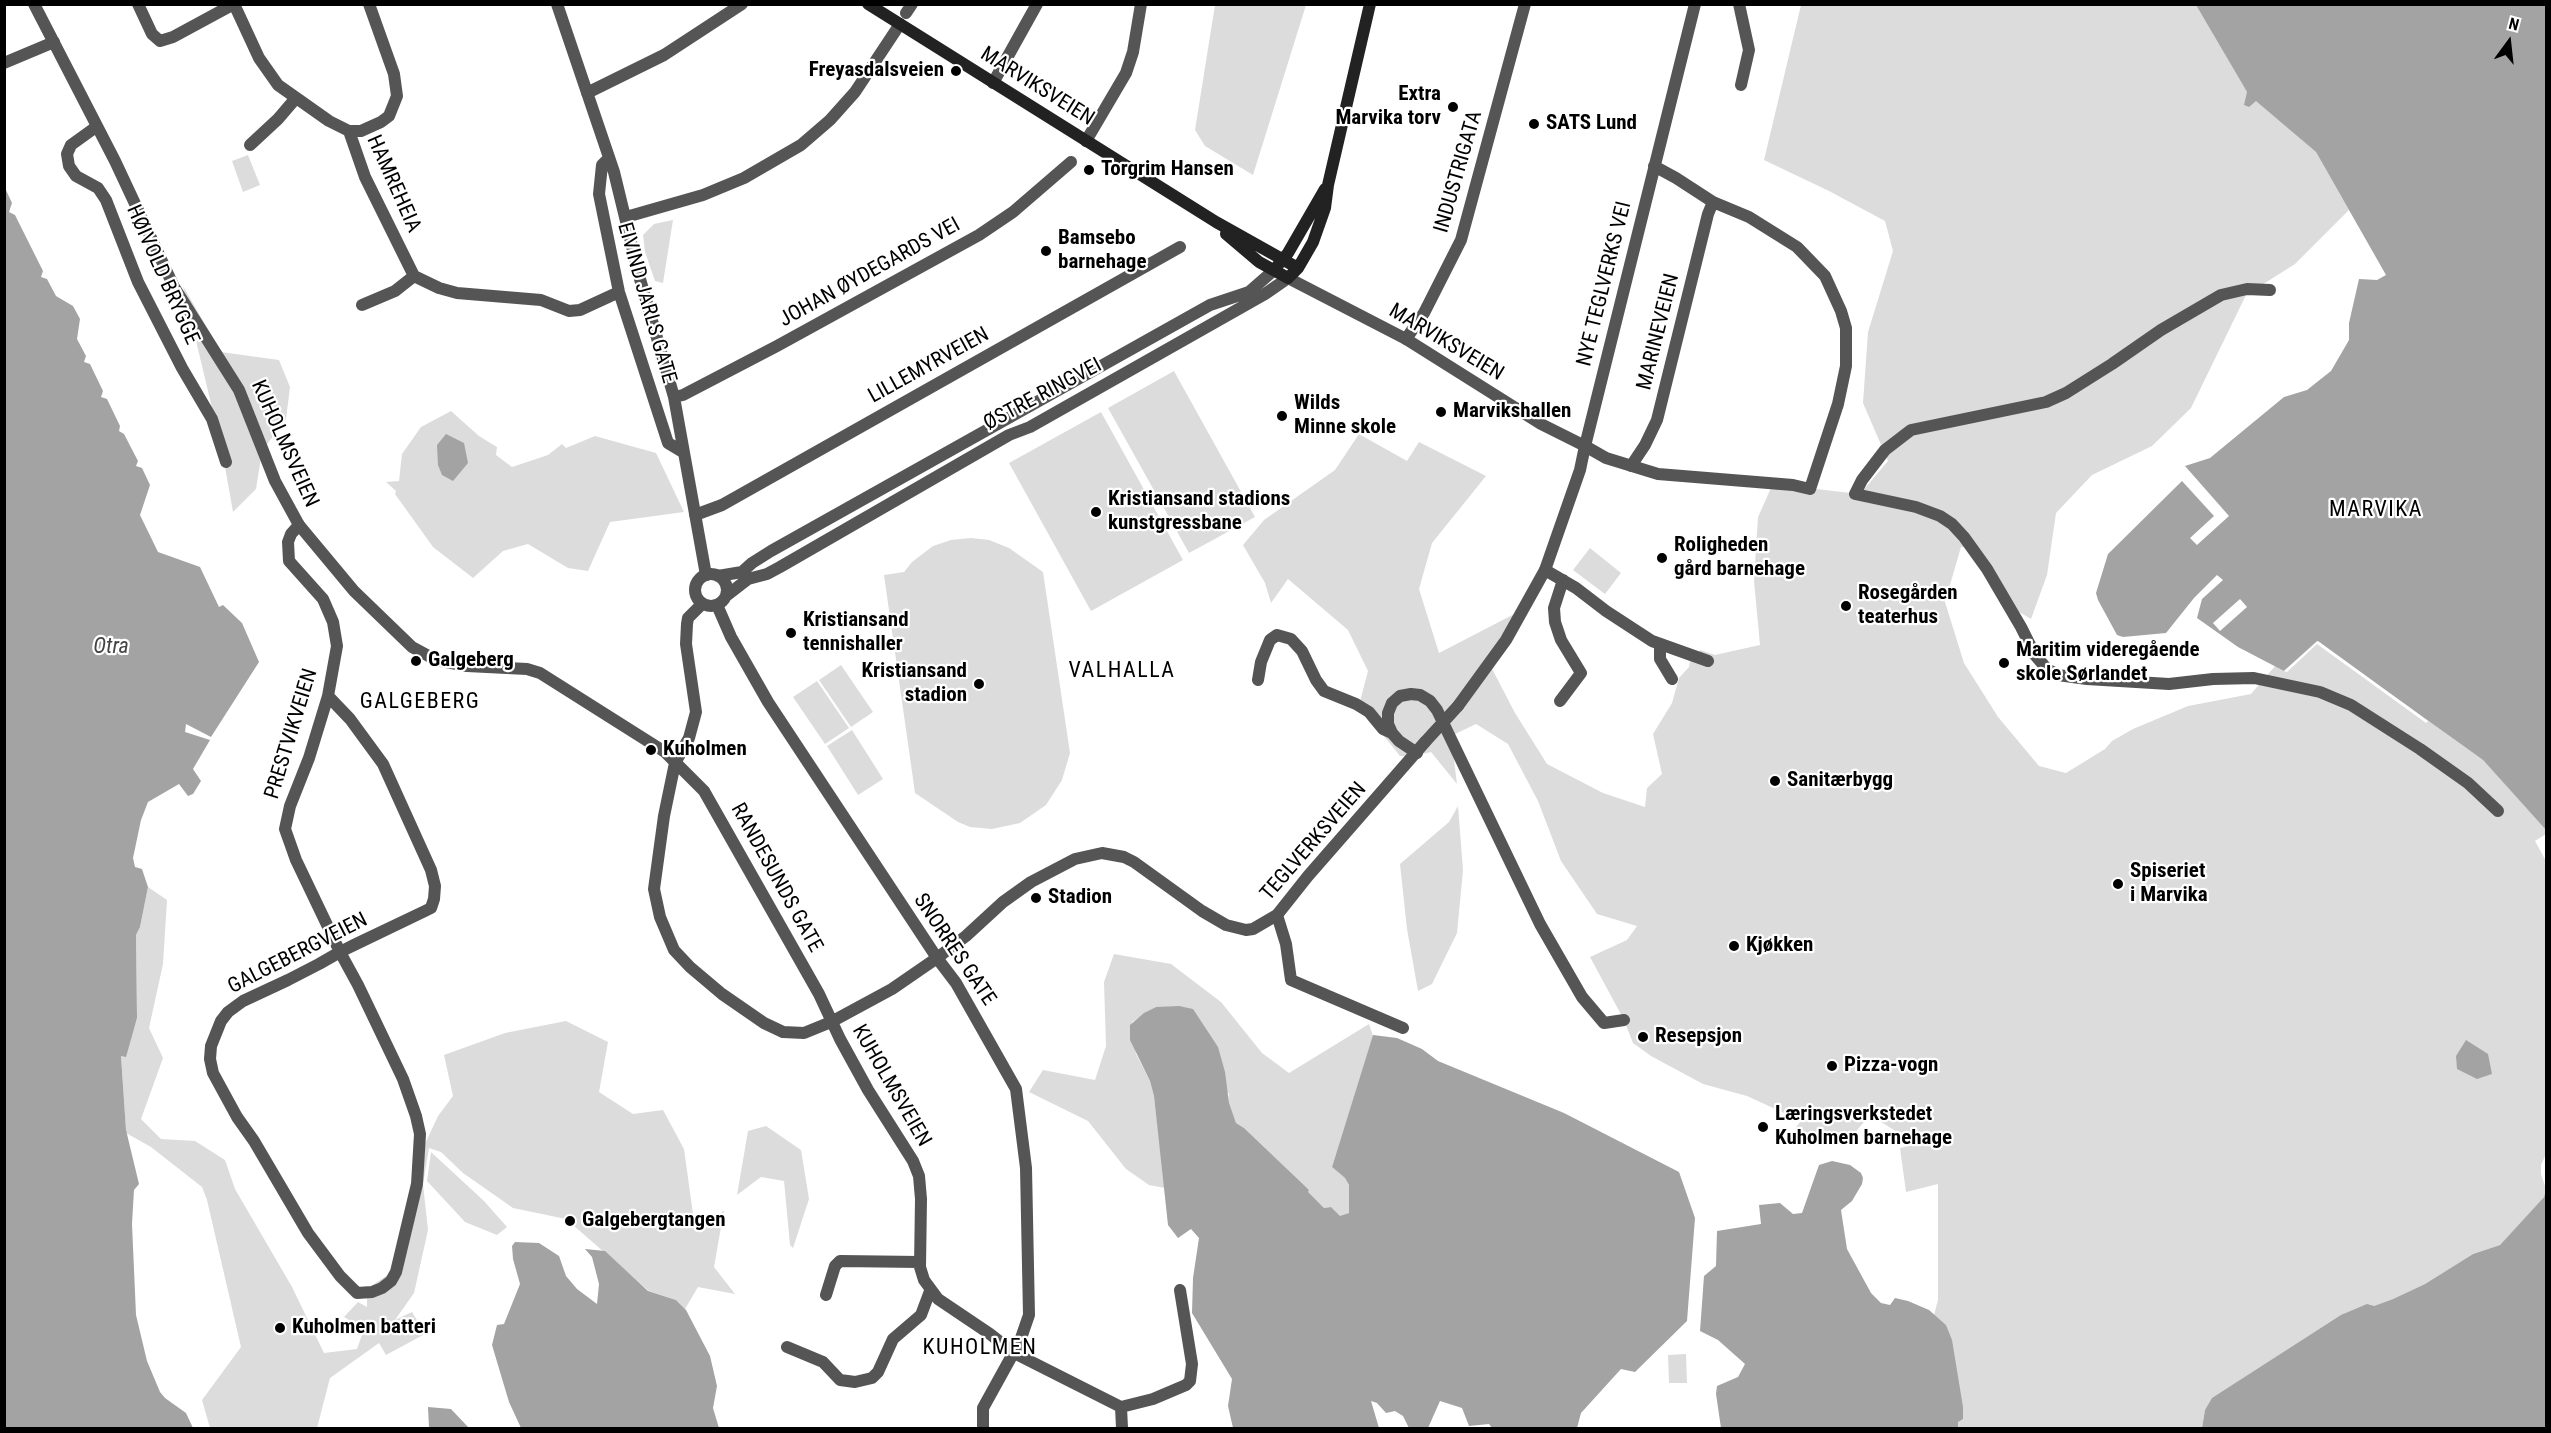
<!DOCTYPE html>
<meta charset="utf-8">
<style>
body{margin:0}
#map{position:relative;width:2551px;height:1433px;overflow:hidden;background:#fff;font-family:"Roboto Condensed",sans-serif}
canvas{display:block}
.frame{position:absolute;inset:0;border:6px solid #000;pointer-events:none}
.north{position:absolute;left:2479px;top:12px;width:60px;height:60px;-webkit-text-stroke:4px #fff;paint-order:stroke;rotate:15deg;font-size:16px;font-weight:700;line-height:24px;text-align:center;color:#000}
.north::after{content:'';display:block;margin:auto;width:21px;height:27px;background:#000;clip-path:polygon(50% 0,100% 100%,50% 72%,0 100%)}
</style>
<div id="map">
<canvas width="2551" height="1433"></canvas>
<div class="frame"></div>
<div class="north">N</div>
</div>
<script>
const ctx = document.querySelector('canvas').getContext('2d');
ctx.lineJoin = 'round';
function fillPath(path, color) {
  ctx.fillStyle = color;
  ctx.fill(path, 'evenodd');
}
function shape(rows) {
  const path = new Path2D();
  for (const r of rows) {
    if (r.length === 3) {
      path.moveTo(r[0] + r[2], r[1]);
      path.arc(r[0], r[1], r[2], 0, 2 * Math.PI);
      continue;
    }
    path.moveTo(r[0], r[1]);
    for (let i = 2; i < r.length; i += 2) path.lineTo(r[i], r[i + 1]);
  }
  return path;
}
function stroke(path, color, width, dash) {
  ctx.strokeStyle = color;
  ctx.lineWidth = width;
  ctx.lineCap = dash ? 'butt' : 'round';
  ctx.setLineDash(dash || []);
  ctx.stroke(path);
}
function drawText(font, color, halo, rows, align = 'center') {
  ctx.font = font + ' "Roboto Condensed",sans-serif';
  ctx.lineWidth = 4.5;
  ctx.setLineDash([]);
  ctx.textBaseline = 'middle';
  ctx.strokeStyle = halo;
  ctx.fillStyle = color;
  for (const [text, x, y, turn = 0] of rows) {
    ctx.save();
    ctx.translate(x, y);
    ctx.rotate((+turn || 0) * Math.PI / 180);
    ctx.textAlign = isNaN(turn) ? turn : align;
    if (halo) ctx.strokeText(text, 0, 0);
    ctx.fillText(text, 0, 0);
    ctx.restore();
  }
}
fillPath(shape([
 [1215,5,1306,5,1253,175,1205,146,1195,130],
 [1801,5,2196,5,2247,92,2316,152,2349,210,2295,264,2246,295,2191,408,2152,446,2092,475,2056,513,2047,575,2031,619,2009,606,1977,547,1961,547,1945,602,1964,663,1998,717,2039,766,2066,773,2105,749,2112,741,2133,729,2188,706,2251,694,2275,666,2284,671,2317,641,2483,760,2546,830,2546,834,2535,841,2546,861,2546,1154,2541,1165,2541,1174,2546,1189,2544,1197,2500,1245,2473,1254,2425,1284,2393,1299,2374,1306,2205,1410,2202,1428,1958,1428,1946,1325,1934,1315,1938,1300,1938,1184,1906,1192,1900,1148,1916,1144,1870,1115,1845,1144,1799,1146,1796,1127,1806,1115,1784,1113,1747,1096,1703,1084,1651,1056,1633,1043,1624,1020,1590,957,1627,940,1637,926,1597,914,1561,861,1538,801,1508,744,1476,724,1451,736,1457,784,1431,752,1415,756,1400,756,1359,705,1368,671,1348,630,1288,579,1271,603,1265,583,1243,545,1264,520,1335,470,1359,434,1407,461,1419,442,1486,476,1432,543,1419,589,1439,653,1524,609,1489,663,1515,713,1547,764,1603,793,1645,807,1647,788,1662,774,1653,734,1672,703,1679,678,1689,667,1690,661,1698,658,1700,650,1715,655,1760,645,1754,581,1758,517,1771,488,1798,487,1860,494,1888,461,1863,403,1868,332,1893,251,1885,221,1829,191,1764,160],
 [248,155,260,185,243,192,232,161],
 [673,220,663,283,655,281,645,252,643,235,654,224],
 [183,286,221,352,279,360,290,387,286,419,262,451,256,489,233,512,222,450],
 [1174,371,1255,517,1189,553,1108,408],
 [451,411,479,436,497,447,496,455,512,467,548,455,562,444,566,448,595,436,656,453,684,512,610,522,588,571,568,568,528,544,503,551,473,578,433,547,395,494,396,491,386,482,399,481,402,454,421,427],
 [1101,412,1183,560,1091,611,1009,463],
 [971,538,989,540,1009,548,1043,572,1070,753,1062,780,1046,805,1020,823,992,829,970,827,958,822,915,793,884,575,904,572,912,562,933,546,951,540],
 [1590,548,1621,573,1605,594,1573,570],
 [841,665,873,712,851,727,819,680],
 [817,681,849,728,825,744,793,697],
 [852,730,883,779,858,795,827,746],
 [1458,806,1463,870,1457,933,1432,984,1418,991,1407,929,1400,864,1449,822],
 [148,887,167,900,163,964,149,1028,163,1058,141,1119,161,1139,195,1141,225,1160,235,1189,292,1287,324,1353,357,1349,364,1329,344,1317,358,1302,367,1307,367,1289,392,1272,424,1146,438,1116,453,1096,444,1055,505,1033,566,1021,608,1042,599,1092,633,1114,663,1110,684,1149,693,1214,711,1224,724,1210,714,1267,735,1294,698,1287,685,1309,676,1300,649,1291,566,1219,513,1208,463,1173,441,1152,429,1148,423,1184,428,1230,414,1293,395,1320,412,1312,425,1334,386,1355,379,1343,330,1378,317,1428,210,1428,202,1400,241,1347,207,1200,202,1187,151,1147,126,1133,126,1130,121,1055,125,1056,137,1018,136,935,140,927],
 [1114,954,1171,964,1221,1002,1262,1053,1289,1073,1369,1024,1373,1036,1332,1167,1345,1178,1349,1185,1349,1213,1340,1217,1331,1207,1324,1208,1307,1192,1309,1190,1306,1187,1244,1128,1236,1123,1228,1103,1229,1094,1156,1007,1132,1022,1136,1054,1150,1081,1154,1096,1165,1188,1149,1185,1126,1169,1088,1121,1029,1092,1043,1070,1095,1080,1106,1046,1104,982],
 [766,1126,801,1150,809,1199,793,1248,790,1245,784,1181,761,1177,737,1195,748,1131],
 [431,1152,484,1201,507,1227,497,1235,465,1222,427,1181],
 [1686,1354,1687,1383,1669,1383,1668,1355]
]), '#dcdcdc');
fillPath(shape([
 [2196,5,2546,5,2546,830,2483,760,2317,641,2284,671,2238,647,2197,618,2202,599,2223,580,2217,575,2194,598,2166,633,2123,637,2117,635,2098,600,2096,593,2108,554,2182,481,2214,516,2190,538,2197,545,2229,516,2185,466,2210,458,2284,397,2307,390,2331,371,2349,340,2349,323,2359,279,2377,280,2386,275,2316,152,2256,101,2249,107,2244,105,2247,92],
 [5,188,12,203,9,212,15,215,43,271,41,277,47,279,56,296,73,306,80,319,77,339,86,356,84,362,90,364,103,391,101,397,107,399,120,426,119,431,124,434,138,461,136,466,142,468,150,485,140,515,158,552,200,567,219,607,223,605,242,623,259,662,211,737,186,724,185,732,210,740,193,769,201,781,193,794,188,796,179,784,148,802,141,820,133,858,135,867,142,869,148,887,140,927,136,935,137,1018,126,1057,121,1056,126,1130,139,1184,134,1190,132,1224,136,1315,147,1361,160,1392,165,1398,186,1413,193,1428,5,1428],
 [446,434,464,443,468,463,453,481,442,475,438,465,437,445],
 [1179,1006,1193,1009,1218,1047,1225,1072,1229,1103,1236,1123,1244,1128,1306,1187,1309,1190,1308,1192,1324,1208,1331,1207,1340,1216,1349,1213,1349,1185,1345,1178,1332,1167,1373,1035,1397,1038,1422,1049,1438,1061,1564,1113,1679,1172,1695,1218,1687,1321,1635,1372,1621,1369,1581,1413,1577,1428,1492,1428,1489,1424,1469,1426,1462,1408,1440,1401,1428,1428,1409,1428,1403,1416,1395,1411,1386,1413,1377,1403,1371,1401,1379,1428,1233,1428,1228,1406,1232,1379,1192,1313,1193,1278,1199,1238,1191,1229,1178,1238,1168,1225,1154,1096,1150,1081,1130,1040,1130,1025,1144,1013,1156,1007],
 [2466,1040,2488,1054,2492,1074,2477,1079,2457,1069,2456,1056],
 [1832,1161,1850,1165,1861,1173,1863,1178,1862,1184,1852,1201,1841,1210,1847,1249,1871,1293,1881,1303,1890,1305,1895,1298,1908,1301,1929,1310,1946,1325,1952,1340,1963,1407,1963,1419,1958,1422,1958,1428,1721,1428,1716,1394,1717,1386,1738,1377,1745,1364,1718,1340,1700,1331,1704,1276,1716,1266,1717,1231,1761,1224,1759,1205,1780,1203,1793,1214,1802,1213,1819,1165],
 [2546,1189,2546,1428,2202,1428,2205,1410,2212,1398,2341,1315,2367,1304,2374,1306,2393,1299,2425,1284,2473,1254,2500,1245,2544,1197],
 [515,1242,539,1243,559,1256,566,1276,577,1289,597,1304,599,1284,592,1257,585,1249,605,1251,648,1291,676,1300,686,1310,710,1356,717,1386,713,1408,719,1428,521,1428,509,1402,492,1345,497,1325,504,1324,520,1284,513,1259,512,1246],
 [428,1407,451,1409,469,1428,429,1428]
]), '#a3a3a3');
fillPath(shape([
 [2240,599,2247,607,2220,631,2213,623],
 [2318,641,2428,721,2426,723,2317,644,2287,672,2284,671]
]), '#fff');
stroke(shape([
 [138,4,152,34,160,41,173,37,234,4,259,58,278,85,329,121,349,131,365,177,414,276,439,288,457,293,541,300,569,311,580,310,619,292],
 [557,4,614,172,640,279,674,397,706,575],
 [1695,4,1585,446,1606,458,1658,474,1793,485,1810,489,1838,404,1846,366,1846,328,1841,311,1825,276,1797,247,1749,217,1713,202],
 [1739,4,1749,50,1741,85],
 [906,13,912,4],
 [4,63,54,42],
 [993,83,1037,4],
 [587,93,664,55,742,4],
 [96,127,71,145,67,154,69,166,76,176,98,188,106,200,138,282,182,368,212,419,226,462],
 [349,131,361,131,381,122,389,116,397,96,394,74,369,4],
 [1086,141,1126,73,1133,52,1141,4],
 [250,145,278,119,296,98],
 [609,158,602,165,599,194,619,292,668,443,683,452],
 [626,217,703,195,744,178,801,145,830,120,855,92,900,24],
 [2270,290,2247,289,2221,295,2161,330,2112,364,2066,393,2046,402,1911,430,1885,450,1862,480,1855,494,1916,507,1940,516,1952,524,1964,537,1987,569,2021,627,2035,655,2047,669,2058,675,2087,679,2169,684,2213,679,2254,678,2320,692,2351,705,2420,749,2468,783,2498,811],
 [362,305,395,291,414,276],
 [1406,339,1424,313,1461,240,1525,4],
 [674,397,683,395,777,346,979,235,1013,212,1071,162],
 [1631,466,1645,445,1657,420,1708,214,1713,202,1676,178,1654,166],
 [695,515,722,505,1180,247],
 [1545,570,1576,588,1606,611,1652,641,1708,661],
 [702,604,688,618,687,624,686,644,696,712,689,738,675,763,664,816,654,889,660,917,674,950,690,967,722,994,764,1023,783,1032,804,1033,831,1022,892,989,937,958,956,983,1016,1089,1026,1168,1029,1315,1020,1341,983,1408,983,1428],
 [1660,644,1660,659,1672,679],
 [1258,680,1261,662,1270,640,1277,635,1291,639,1302,651,1316,680,1324,691,1356,704,1369,712,1383,729,1392,733],
 [328,696,350,719,383,764,431,870,435,886,434,899,431,908,425,911,354,945,340,952,319,964,288,980,243,1001,228,1012,221,1021,211,1046,210,1059,213,1073,237,1117,254,1141,308,1233,340,1276,357,1293,372,1292,382,1288,391,1281,396,1272,417,1184,420,1134,416,1116,403,1079,358,985,340,952,296,860,285,829,290,806,309,758,328,696,337,646,333,622,323,599,289,561,288,542,291,534,299,525,354,591,412,647,436,660,467,666,527,669,540,673,665,752,704,791,819,994,840,1039,868,1090,913,1161,919,1176,921,1199,920,1267,924,1280,938,1299,990,1334,1014,1353,1121,1407,1153,1399,1186,1385,1190,1381,1192,1364,1180,1290],
 [1560,701,1581,673,1561,640,1555,622,1554,608,1563,580],
 [1417,753,1399,741,1392,733,1388,724,1388,713,1392,703,1400,696,1411,694,1420,695,1430,701,1437,710,1540,924,1582,997,1604,1023,1624,1020],
 [1277,915,1286,944,1291,980,1403,1028],
 [826,1295,835,1266,840,1261,920,1262],
 [787,1347,823,1362,840,1380,855,1382,872,1378,878,1372,893,1339,921,1315,930,1291],
 [1121,1407,1122,1428]
]), '#555', 12);
stroke(shape([
 [34,4,115,161,174,287,239,390,275,481,299,525],
 [711,590,16],
 [718,576,742,572,752,563,771,551,1210,305,1249,292,1273,271],
 [726,596,748,579,767,574,780,567,1009,435,1030,427,1265,294,1288,278,1406,339,1541,424,1585,446,1580,470,1545,570,1506,640,1458,706],
 [717,605,731,637,768,702,937,958,966,936,1003,902,1031,882,1075,859,1102,853,1124,857,1134,862,1202,911,1226,925,1246,930,1253,929,1277,915,1308,876,1425,742]
]), '#555', 12);
stroke(shape([
 [868,4,1216,222,1298,268],
 [1226,234,1259,262,1288,278,1298,268,1313,242,1325,208,1328,185,1370,4],
 [1278,265,1288,253,1325,189]
]), '#222', 12);
stroke(shape([
 [1425,742,1458,706]
]), '#555', 12);
for (const [x, y, r, color] of [
 [956,71,6,"#000"],
 [1453,107,6,"#000"],
 [1534,124,6,"#000"],
 [1089,170,6,"#000"],
 [1046,251,6,"#000"],
 [1441,412,6,"#000"],
 [1282,416,6,"#000"],
 [1096,512,6,"#000"],
 [1662,558,6,"#000"],
 [1846,606,6,"#000"],
 [791,633,6,"#000"],
 [416,661,6,"#000"],
 [2004,663,6,"#000"],
 [979,684,6,"#000"],
 [651,750,6,"#000"],
 [1775,781,6,"#000"],
 [2118,884,6,"#000"],
 [1036,898,6,"#000"],
 [1734,946,6,"#000"],
 [1643,1037,6,"#000"],
 [1832,1066,6,"#000"],
 [1763,1127,6,"#000"],
 [570,1221,6,"#000"],
 [280,1328,6,"#000"]
]) {
  const dot = new Path2D();
  dot.arc(x, y, r, 0, 2 * Math.PI);
  ctx.fillStyle = color;
  ctx.fill(dot);
  stroke(dot, '#fff', 2);
}
drawText('bold 21px', '#000', '#fff', [
 ["Freyasdalsveien",944,71,"right"],
 ["Extra",1441,95,"right"],
 ["Marvika torv",1441,119,"right"],
 ["SATS Lund",1546,124],
 ["Torgrim Hansen",1101,170],
 ["Bamsebo",1058,239],
 ["barnehage",1058,263],
 ["Wilds",1294,404],
 ["Minne skole",1294,428],
 ["Marvikshallen",1453,412],
 ["Kristiansand stadions",1108,500],
 ["kunstgressbane",1108,524],
 ["Roligheden",1674,546],
 ["gård barnehage",1674,570],
 ["Rosegården",1858,594],
 ["teaterhus",1858,618],
 ["Kristiansand",803,621],
 ["tennishaller",803,645],
 ["Maritim videregående",2016,651],
 ["skole Sørlandet",2016,675],
 ["Galgeberg",428,661],
 ["Kristiansand",967,672,"right"],
 ["stadion",967,696,"right"],
 ["Kuholmen",663,750],
 ["Sanitærbygg",1787,781],
 ["Spiseriet",2130,872],
 ["i Marvika",2130,896],
 ["Stadion",1048,898],
 ["Kjøkken",1746,946],
 ["Resepsjon",1655,1037],
 ["Pizza-vogn",1844,1066],
 ["Læringsverkstedet",1775,1115],
 ["Kuholmen barnehage",1775,1139],
 ["Galgebergtangen",582,1221],
 ["Kuholmen batteri",292,1328]
], 'left');
drawText('21px', '#000', '#fff', [
 ["MARVIKSVEIEN",1037,87,32],
 ["INDUSTRIGATA",1459,172,-74],
 ["HAMREHEIA",393,184,66],
 ["JOHAN ØYDEGARDS VEI",870,273,-29],
 ["HØIVOLD BRYGGE",162,275,66],
 ["NYE TEGLVERKS VEI",1605,284,-76],
 ["EIVIND JARLS GATE",646,303,74],
 ["MARINEVEIEN",1659,332,-76],
 ["MARVIKSVEIEN",1446,343,31],
 ["LILLEMYRVEIEN",929,366,-29],
 ["ØSTRE RINGVEI",1043,395,-28],
 ["KUHOLMSVEIEN",284,444,66],
 ["PRESTVIKVEIEN",292,734,-73],
 ["TEGLVERKSVEIEN",1314,842,-49],
 ["RANDESUNDS GATE",776,878,61],
 ["SNORRES GATE",954,950,56],
 ["GALGEBERGVEIEN",298,954,-27],
 ["KUHOLMSVEIEN",891,1086,60]
]);
ctx.letterSpacing = '1.5px';
drawText('22px', '#000', '#fff', [
 ["MARVIKA",2376,510],
 ["VALHALLA",1122,671],
 ["GALGEBERG",420,702],
 ["KUHOLMEN",980,1348]
]);
ctx.letterSpacing = '0px';
drawText('italic 22px', '#444', '#fff', [
 ["Otra",111,647]
]);
</script>
